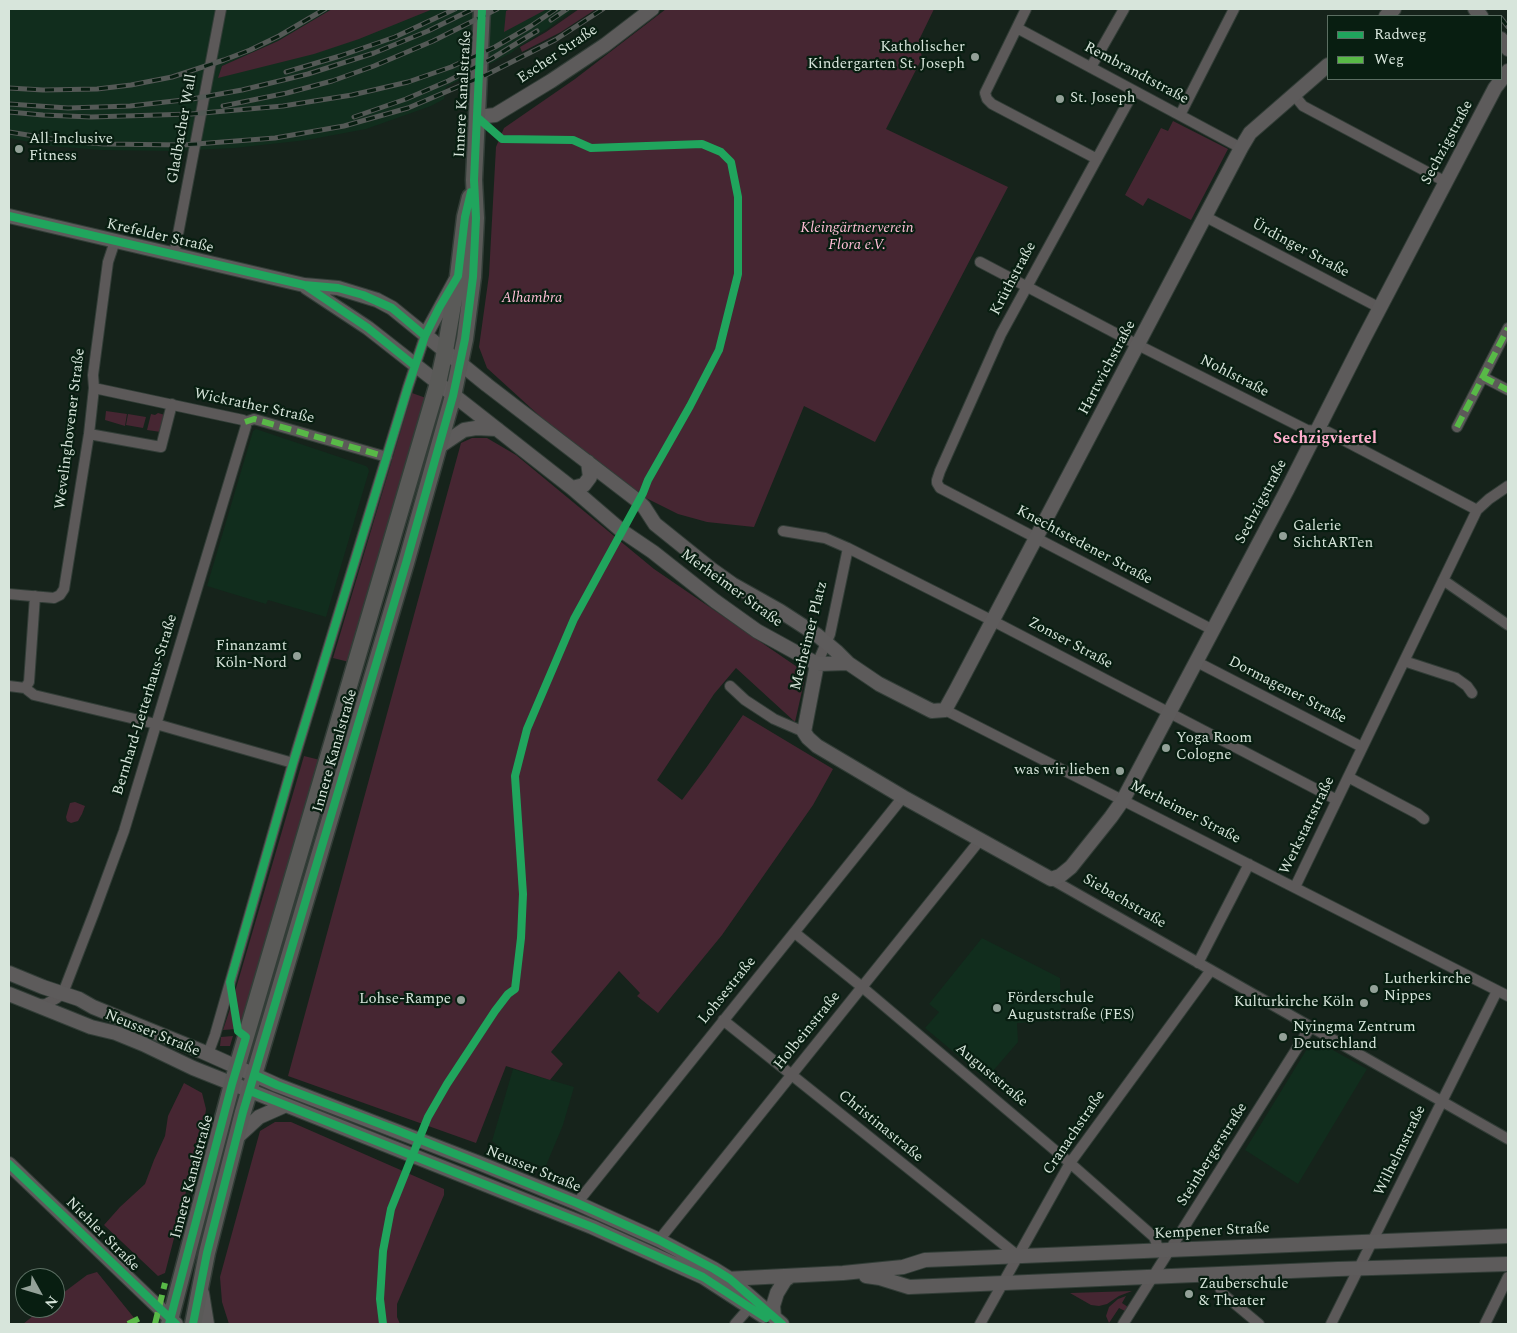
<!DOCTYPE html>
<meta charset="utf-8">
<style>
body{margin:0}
#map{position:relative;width:1517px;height:1333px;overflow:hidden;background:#16231b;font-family:Spectral,serif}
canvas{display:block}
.frame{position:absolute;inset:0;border:10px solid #d7e5db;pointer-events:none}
.legend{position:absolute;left:1327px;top:15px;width:175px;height:65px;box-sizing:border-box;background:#081e11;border:1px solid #5b6e62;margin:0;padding:6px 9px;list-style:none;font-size:15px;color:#d7e5db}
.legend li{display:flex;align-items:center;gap:10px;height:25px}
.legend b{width:25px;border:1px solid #5b6e62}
.north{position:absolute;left:15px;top:1268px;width:50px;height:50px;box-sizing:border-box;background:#081e11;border:1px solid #5b6e62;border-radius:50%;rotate:129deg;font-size:14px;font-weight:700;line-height:20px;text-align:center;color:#d7e5db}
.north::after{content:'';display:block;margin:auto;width:18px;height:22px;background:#93a198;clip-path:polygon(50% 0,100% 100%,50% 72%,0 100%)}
</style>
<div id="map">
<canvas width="1517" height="1333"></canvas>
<div class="frame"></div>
<ul class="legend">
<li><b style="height:6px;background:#20a55d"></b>Radweg</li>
<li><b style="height:6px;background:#58b947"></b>Weg</li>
</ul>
<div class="north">N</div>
</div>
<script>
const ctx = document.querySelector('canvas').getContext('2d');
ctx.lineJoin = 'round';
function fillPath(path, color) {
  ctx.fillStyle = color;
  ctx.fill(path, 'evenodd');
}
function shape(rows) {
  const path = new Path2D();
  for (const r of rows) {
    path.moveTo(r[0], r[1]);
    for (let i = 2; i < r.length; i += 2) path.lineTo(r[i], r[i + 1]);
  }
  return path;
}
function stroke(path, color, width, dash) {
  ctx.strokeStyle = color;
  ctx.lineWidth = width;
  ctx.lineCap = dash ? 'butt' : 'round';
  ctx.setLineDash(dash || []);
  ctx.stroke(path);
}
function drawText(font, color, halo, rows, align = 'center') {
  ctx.font = font + ' Spectral,serif';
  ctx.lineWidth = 4.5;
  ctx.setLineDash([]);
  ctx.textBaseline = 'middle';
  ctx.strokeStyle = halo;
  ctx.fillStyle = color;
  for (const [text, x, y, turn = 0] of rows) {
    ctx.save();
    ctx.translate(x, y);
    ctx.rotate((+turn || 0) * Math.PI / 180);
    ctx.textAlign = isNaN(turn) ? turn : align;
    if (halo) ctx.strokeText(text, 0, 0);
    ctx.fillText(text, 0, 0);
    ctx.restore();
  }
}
fillPath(shape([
 [9,9,332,9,278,41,222,66,218,78,431,9,574,9,547,29,520,46,511,53,446,87,444,99,431,106,366,129,307,140,235,148,173,151,101,150,50,146,9,138],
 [256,429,366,466,368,468,369,471,326,617,268,600,266,604,207,586,253,431],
 [982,938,1060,978,1061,1020,1017,1023,1018,1042,986,1079,925,1028,939,1012,929,1004],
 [1313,1039,1367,1069,1298,1184,1245,1150],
 [513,1069,574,1087,563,1125,545,1168,505,1152,492,1141]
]), '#112d1d');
fillPath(shape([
 [332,9,433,9,359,39,314,54,218,78,222,66,278,41],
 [510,9,547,9,504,32,506,11],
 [579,9,596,9,561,32,522,52,520,47,546,32],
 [666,9,934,9,919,40,922,58,886,129,1008,187,875,442,804,406,754,527,707,522,678,514,644,497,543,419,487,368,479,347,489,275,496,147,504,128,575,79],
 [1173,121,1228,149,1191,220,1148,198,1143,206,1125,195,1161,128,1168,131],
 [412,393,426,398,349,662,333,658],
 [106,411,127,414,125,426,105,420],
 [158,413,165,415,161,432,147,430,151,414,155,415],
 [128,414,146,417,143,428,126,425],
 [472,438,487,438,516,455,654,569,806,673,795,722,736,668,714,694,657,780,682,800,706,768,743,715,833,769,813,805,722,935,658,1013,637,996,640,993,619,971,551,1052,563,1064,550,1080,506,1066,476,1143,288,1076,461,443],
 [304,756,320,760,240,1030,234,995],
 [75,802,85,806,82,814,78,821,71,823,67,821,66,817,70,803],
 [232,1003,236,1029,223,1030],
 [233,1036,230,1046,220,1046,221,1037],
 [184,1083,202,1093,206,1109,204,1122,165,1273,158,1276,104,1225,120,1207,145,1184,154,1160,165,1136,168,1116],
 [275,1122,291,1122,444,1189,444,1195,397,1304,397,1317,400,1324,229,1324,222,1302,220,1277,260,1131],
 [97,1272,139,1324,23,1324,43,1308,55,1308,55,1299,87,1275],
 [1132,1291,1119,1296,1107,1304,1099,1306,1091,1305,1070,1293],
 [1126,1296,1122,1303,1128,1307,1125,1311,1119,1308,1109,1323,1106,1316,1109,1307,1118,1299]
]), '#462632');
const street = shape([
 [1026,9,985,93,987,99,992,104,1097,159],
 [1017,28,1241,148],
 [1091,67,1124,9],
 [1134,91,1001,334,940,471,937,480,937,483,940,488,1213,630],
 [1294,95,1303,106,1446,182],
 [1180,115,1234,9],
 [1206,217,1380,308],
 [174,255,221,9],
 [980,262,1138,345,1307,430,1328,432,1477,510],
 [1483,377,1508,390],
 [94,388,243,420,245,422],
 [245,422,254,419,387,457],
 [1457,427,1508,328],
 [89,434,161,447,172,404],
 [783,531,825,538,848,548,993,621,1337,800],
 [1443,580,1508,625],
 [9,594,54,598,60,595,64,589,89,434,94,388,93,375,108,262,115,241],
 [1404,661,1456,678,1467,686,1472,693],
 [1197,662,1362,747],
 [817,664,830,634,848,548],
 [9,686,25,688,29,682,35,596],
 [730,686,745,700,774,719,804,732],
 [25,688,34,695,156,724,293,763],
 [945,710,1508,996],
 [1348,777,1418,814,1424,819],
 [1051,879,1508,1139],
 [1295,887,1477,510,1489,499,1508,486],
 [795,933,862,987,1070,1163,1154,1237,1159,1250],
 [1198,963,1249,864],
 [37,1005,46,1004,57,998,63,993,95,910,124,831,246,426,245,422],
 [723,1020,1018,1256],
 [208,1054,215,1035,293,763,408,387,425,336],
 [577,1203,903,797],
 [659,1240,980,840],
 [1216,1275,1216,1280,1223,1294,1259,1324],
 [735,1324,749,1308,756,1307],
 [980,1324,1070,1163,1211,970],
 [1123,1324,1311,1026],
 [1331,1324,1497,991],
 [1485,1324,1508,1277]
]);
const secondary = shape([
 [1475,9,1481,16],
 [1386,16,1394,9],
 [1501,39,1508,49],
 [477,117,495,115,551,81,605,45,652,9],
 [9,216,304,285,338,288,377,300,392,308,487,385,638,501,644,507,655,524,711,569,732,584,780,611,817,635,836,651,848,663,879,684,932,711,945,710,956,690,1241,148,1250,133,1328,65],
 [306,287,368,328,572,488,622,531,653,552,715,601,757,631,817,664,848,663],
 [425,336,455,281],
 [440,446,464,430,476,428,497,429],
 [572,488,584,485,590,477,588,462],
 [817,664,804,732,808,738,817,746,903,797,1051,879,1060,876,1071,867,1111,817,1123,800,1287,490,1363,340,1495,88,1508,71],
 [9,973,43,987,79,999,93,1007,201,1051,277,1085,479,1163,577,1203,659,1240,714,1269,730,1279,782,1324],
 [9,994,91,1027,116,1033,143,1044,193,1068,592,1227,703,1277,763,1316],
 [236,1138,259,1117,286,1105],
 [9,1164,176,1324],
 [866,1276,880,1278,909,1287,1338,1269,1508,1264],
 [726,1279,843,1273,903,1267,925,1260,1508,1236],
 [202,1293,207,1324],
 [774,1317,773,1306,777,1293,785,1280,791,1276]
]);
const primary = shape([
 [169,1324,232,1084,438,383,445,351,458,276,465,217,470,197],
 [193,1324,207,1253,243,1112,406,563,453,396,465,339,473,277,476,218,474,180,482,9]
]);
stroke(street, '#323d37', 12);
stroke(secondary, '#323d37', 16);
stroke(primary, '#323d37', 19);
stroke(street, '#5c5959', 10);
stroke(secondary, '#5d5b5b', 14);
stroke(primary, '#5a5a58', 16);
const rail = shape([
 [1501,18,1508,27],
 [551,20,567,9],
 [286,72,340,56,395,37,455,9],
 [9,88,43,90,97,89,131,85,172,77,224,60,250,50,279,36,325,9],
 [9,104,68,108,130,106,192,99,242,90,308,74,374,53,428,31,473,9],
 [223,106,287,93,332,81,374,66,433,41,497,9],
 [9,112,43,115,91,117,191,114,283,106,352,95,408,82,451,67,495,47,531,26,556,9],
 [354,117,406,99,448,81,491,59,537,31],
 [9,132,65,141,104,144,183,145,275,138,344,126,408,108,488,74,555,40,603,9]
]);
stroke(rail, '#545956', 5);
stroke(rail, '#081e11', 3, [9]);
stroke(shape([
 [1483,377,1508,390],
 [245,422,254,419,387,457],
 [1457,427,1508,328],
 [128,1324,140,1318],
 [155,1324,165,1283]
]), '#58b947', 6, [12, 6]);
stroke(shape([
 [9,216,304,285,338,288,363,295,392,308,425,336],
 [306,286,368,328,415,366],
 [255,1075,277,1085,396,1130,577,1203,659,1240,714,1269,730,1279,782,1324],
 [250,1091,592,1227,703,1277,766,1318],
 [9,1164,176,1324],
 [169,1324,232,1084,246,1037,238,1031,230,982,293,763,408,387,425,336,439,308,458,276,465,217,471,192],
 [193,1324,207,1253,243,1112,406,563,453,396,465,339,473,277,476,218,474,180,482,9],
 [383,1324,380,1299,383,1251,391,1209,407,1169,428,1117,447,1084,495,1011,508,994,515,989,521,938,523,894,515,776,527,729,574,619,643,493,648,480,690,406,719,350,738,274,738,197,731,162,721,152,702,144,591,148,573,140,502,139,477,117]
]), '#20a55d', 8);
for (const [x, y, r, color] of [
 [975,57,5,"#93a198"],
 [1060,99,5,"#93a198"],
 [19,149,5,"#93a198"],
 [1283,536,5,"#93a198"],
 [297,656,5,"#93a198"],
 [1166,748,5,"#93a198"],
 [1120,771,5,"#93a198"],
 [1374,989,5,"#93a198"],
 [461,1000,5,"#93a198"],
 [1364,1003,5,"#93a198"],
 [997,1008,5,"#93a198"],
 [1283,1037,5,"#93a198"],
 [1189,1294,5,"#93a198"]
]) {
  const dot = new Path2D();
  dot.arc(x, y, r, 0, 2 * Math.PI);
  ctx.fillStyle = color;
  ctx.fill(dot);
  stroke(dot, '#081e11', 2);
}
drawText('15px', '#d7e5db', '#081e11', [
 ["Katholischer",965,48,"right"],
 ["Kindergarten St. Joseph",965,65,"right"],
 ["St. Joseph",1070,99],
 ["All Inclusive",29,140],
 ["Fitness",29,157],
 ["Galerie",1293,527],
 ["SichtARTen",1293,544],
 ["Finanzamt",287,647,"right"],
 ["Köln-Nord",287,664,"right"],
 ["Yoga Room",1176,739],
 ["Cologne",1176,756],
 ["was wir lieben",1110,771,"right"],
 ["Lutherkirche",1384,980],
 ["Nippes",1384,997],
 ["Förderschule",1007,999],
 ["Auguststraße (FES)",1007,1016],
 ["Lohse-Rampe",451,1000,"right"],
 ["Kulturkirche Köln",1354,1003,"right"],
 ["Nyingma Zentrum",1293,1028],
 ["Deutschland",1293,1045],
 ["Zauberschule",1199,1285],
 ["& Theater",1199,1302]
], 'left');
drawText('15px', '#d7e5db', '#081e11', [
 ["Escher Straße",558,55,-34],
 ["Rembrandtstraße",1136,74,28],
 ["Innere Kanalstraße",464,94,-87],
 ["Gladbacher Wall",183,129,-80],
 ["Sechzigstraße",1448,143,-62],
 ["Krefelder Straße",160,237,13],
 ["Ürdinger Straße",1300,249,28],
 ["Krüthstraße",1014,279,-62],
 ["Hartwichstraße",1108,368,-62],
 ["Nohlstraße",1234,377,27],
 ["Wickrather Straße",254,407,12],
 ["Wevelinghovener Straße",71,429,-83],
 ["Sechzigstraße",1262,502,-62],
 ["Knechtstedener Straße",1084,546,28],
 ["Merheimer Straße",731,589,36],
 ["Merheimer Platz",810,636,-76],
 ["Zonser Straße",1070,644,28],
 ["Dormagener Straße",1287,691,27],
 ["Bernhard-Letterhaus-Straße",146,705,-73],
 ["Innere Kanalstraße",336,751,-74],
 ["Merheimer Straße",1185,813,27],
 ["Werkstattstraße",1308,826,-64],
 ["Siebachstraße",1124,902,30],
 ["Lohsestraße",728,991,-51],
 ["Holbeinstraße",808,1031,-51],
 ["Neusser Straße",152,1034,22],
 ["Auguststraße",991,1076,40],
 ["Christinastraße",880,1127,39],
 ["Cranachstraße",1075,1133,-56],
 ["Wilhelmstraße",1401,1151,-64],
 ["Steinbergerstraße",1213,1155,-58],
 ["Neusser Straße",533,1170,22],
 ["Innere Kanalstraße",193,1177,-75],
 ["Kempener Straße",1212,1232,-3],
 ["Niehler Straße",102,1235,45]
]);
drawText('italic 15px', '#ffbed6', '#081e11', [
 ["Kleingärtnerverein",857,229],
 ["Flora e.V.",857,246],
 ["Alhambra",532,299]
]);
drawText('bold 16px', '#ffafcd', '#081e11', [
 ["Sechzigviertel",1325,440]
]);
</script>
